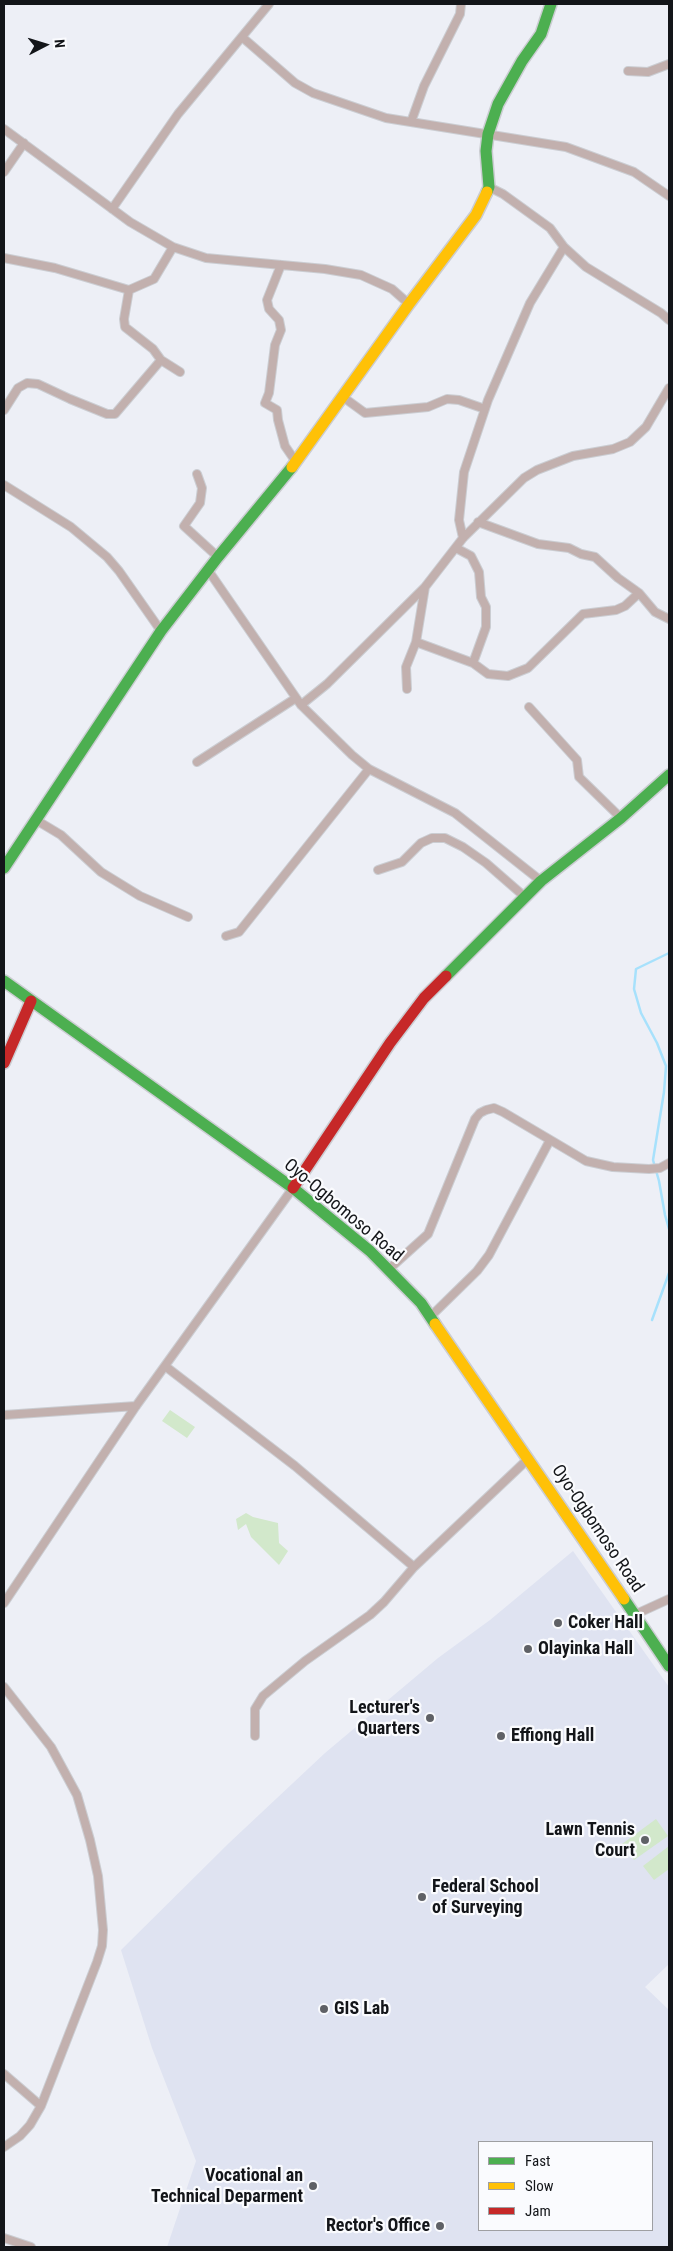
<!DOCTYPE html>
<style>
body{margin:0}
#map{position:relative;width:673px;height:2251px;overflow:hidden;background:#edeff6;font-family:"Roboto Condensed",sans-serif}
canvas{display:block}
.frame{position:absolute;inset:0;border:5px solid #131519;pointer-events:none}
.legend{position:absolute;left:478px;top:2141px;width:175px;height:90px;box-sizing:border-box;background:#fafbfe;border:1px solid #9e9fa2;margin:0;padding:6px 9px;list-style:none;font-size:15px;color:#131519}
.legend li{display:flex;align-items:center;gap:10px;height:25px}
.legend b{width:25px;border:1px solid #9e9fa2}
.north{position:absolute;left:20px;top:20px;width:50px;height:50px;-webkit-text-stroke:4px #fafbfe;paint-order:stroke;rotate:85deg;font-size:14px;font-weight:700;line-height:20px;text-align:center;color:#131519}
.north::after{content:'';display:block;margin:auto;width:18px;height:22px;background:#131519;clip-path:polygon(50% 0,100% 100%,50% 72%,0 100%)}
</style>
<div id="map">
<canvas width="673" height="2251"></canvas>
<div class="frame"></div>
<ul class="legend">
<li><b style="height:6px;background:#4caf50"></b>Fast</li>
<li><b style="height:6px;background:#ffc107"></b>Slow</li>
<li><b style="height:6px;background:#c62828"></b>Jam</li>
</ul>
<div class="north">N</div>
</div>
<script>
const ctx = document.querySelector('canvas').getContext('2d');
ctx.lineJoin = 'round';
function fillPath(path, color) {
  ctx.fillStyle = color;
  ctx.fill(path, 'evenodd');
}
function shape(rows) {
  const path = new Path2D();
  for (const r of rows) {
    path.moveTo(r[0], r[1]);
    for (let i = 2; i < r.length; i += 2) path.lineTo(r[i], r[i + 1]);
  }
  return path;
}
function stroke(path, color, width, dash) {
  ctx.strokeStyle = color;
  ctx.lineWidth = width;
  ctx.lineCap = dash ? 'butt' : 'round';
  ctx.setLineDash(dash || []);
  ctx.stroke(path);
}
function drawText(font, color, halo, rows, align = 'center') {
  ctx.font = font + ' "Roboto Condensed",sans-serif';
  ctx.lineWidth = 4.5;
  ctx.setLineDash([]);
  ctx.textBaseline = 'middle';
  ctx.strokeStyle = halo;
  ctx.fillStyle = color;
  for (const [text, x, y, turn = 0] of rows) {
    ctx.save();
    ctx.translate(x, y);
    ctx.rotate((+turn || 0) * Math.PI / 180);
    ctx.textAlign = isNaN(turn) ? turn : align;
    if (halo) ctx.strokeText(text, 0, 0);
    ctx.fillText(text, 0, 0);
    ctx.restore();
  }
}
fillPath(shape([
 [573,1551,669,1687,669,1964,645,1987,669,2010,669,2247,167,2247,196,2161,152,2048,121,1950,229,1843,325,1753,438,1658,490,1620],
 [479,2142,652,2142,652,2230,479,2230]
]), '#dfe3f1');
fillPath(shape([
 [170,1410,195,1427,187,1438,162,1421],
 [246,1513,253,1517,278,1523,279,1543,288,1551,279,1565,251,1537,246,1524,238,1530,236,1519],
 [656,1819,668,1836,634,1860,622,1844],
 [669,1846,669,1869,654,1880,643,1866]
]), '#d2e8cb');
stroke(shape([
 [669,953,636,969,634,989,641,1013,657,1043,666,1066,664,1092,653,1160,659,1181,665,1215,669,1229],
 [652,1320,669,1273]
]), '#a7e1fc', 2.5);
const street = shape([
 [242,37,295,83,313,93,386,118,566,147,634,172,669,196],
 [628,71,648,72,669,64],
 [411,122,424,86,460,14,461,4],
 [4,129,130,222,173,247,206,258,325,269,361,275,392,289,409,304],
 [4,172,24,143],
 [489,187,503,194,550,228,564,247,586,267,661,313,669,320],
 [112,209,178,114,269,4],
 [4,258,55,268,129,290,154,279,173,247],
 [281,265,267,300,269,309,279,320,281,330,275,345,269,393,265,403,277,410,278,420,285,446,296,462],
 [129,290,124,319,125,327,153,349,161,360,180,372],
 [343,397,365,413,428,407,447,399,459,400,485,409],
 [4,410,18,388,27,383,38,384,70,399,107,414,115,414,161,360],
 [197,474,202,488,200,503,184,526,218,557],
 [4,485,71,527,107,557,119,571,161,631],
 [478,522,538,544,569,548,581,554,595,557,618,578,639,593,655,612,669,619],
 [463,538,459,520,464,472,488,400,530,303,564,247],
 [456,548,471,556,479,572,481,597,486,607,486,627,473,663],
 [208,570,301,705,352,755,369,769,455,813,541,881],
 [416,642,473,663,488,674,508,676,528,668,583,614,616,610,625,606,639,593],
 [407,689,406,667,416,642,425,587],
 [301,705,327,684,425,587,463,538,524,478,537,470,573,456,613,449,630,442,646,427,669,388],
 [529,707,577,760,579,777,621,818],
 [197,762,296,698],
 [36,820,61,835,101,872,140,896,188,917],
 [378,870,402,862,421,843,432,838,445,838,463,847,486,863,525,897],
 [226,936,239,932,369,769],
 [388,1270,428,1234,475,1119,480,1113,486,1110,494,1108,503,1112,586,1161,613,1167,649,1169,660,1168,669,1163],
 [430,1317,477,1271,489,1255,550,1140],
 [165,1366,295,1466,414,1567],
 [4,1415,136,1406],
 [4,1603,136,1406,293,1188],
 [634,1615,669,1599],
 [4,1687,51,1747,77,1795,90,1840,98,1876,103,1930,102,1946,97,1962,41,2106,30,2125,20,2136,4,2147],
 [255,1736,255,1709,263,1696,305,1661,370,1615,384,1602,414,1567,528,1459],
 [4,2074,41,2106],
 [4,2238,31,2247]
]);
const fast = shape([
 [487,192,489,187,486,151,488,134,498,104,522,61,541,34,551,4],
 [4,868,161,631,218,557,292,467],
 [446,976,541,881,621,818,669,775],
 [4,981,293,1188,370,1251,421,1303,435,1324],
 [624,1599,669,1666]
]);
const slow = shape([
 [292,467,409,304,476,215,487,192],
 [435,1324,624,1599]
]);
const jam = shape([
 [4,1063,31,1001],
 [293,1188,390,1043,424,998,446,976]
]);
stroke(street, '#cbcdd2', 10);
stroke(fast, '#cbcdd2', 14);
stroke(slow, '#cbcdd2', 14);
stroke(jam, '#cbcdd2', 14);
stroke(street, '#c2b0ae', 8);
stroke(fast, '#4caf50', 11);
stroke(slow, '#ffc107', 11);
stroke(jam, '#c62828', 11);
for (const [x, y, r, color] of [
 [558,1623,5,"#5f6166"],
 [528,1649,5,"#5f6166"],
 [430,1718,5,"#5f6166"],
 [501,1736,5,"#5f6166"],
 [645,1840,5,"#5f6166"],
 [422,1897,5,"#5f6166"],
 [324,2009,5,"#5f6166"],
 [313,2186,5,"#5f6166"],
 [440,2226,5,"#5f6166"]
]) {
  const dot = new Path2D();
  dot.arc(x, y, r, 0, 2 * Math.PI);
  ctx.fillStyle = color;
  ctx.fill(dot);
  stroke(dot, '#fafbfe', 2);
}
drawText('18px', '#131519', '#fafbfe', [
 ["Oyo-Ogbomoso Road",343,1211,40],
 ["Oyo-Ogbomoso Road",597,1529,56]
]);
drawText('bold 18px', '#131519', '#fafbfe', [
 ["Coker Hall",568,1623],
 ["Olayinka Hall",538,1649],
 ["Lecturer's",420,1708,"right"],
 ["Quarters",420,1729,"right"],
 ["Effiong Hall",511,1736],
 ["Lawn Tennis",635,1830,"right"],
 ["Court",635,1851,"right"],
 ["Federal School",432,1887],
 ["of Surveying",432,1908],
 ["GIS Lab",334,2009],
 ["Vocational an",303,2176,"right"],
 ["Technical Deparment",303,2197,"right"],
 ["Rector's Office",430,2226,"right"]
], 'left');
</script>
